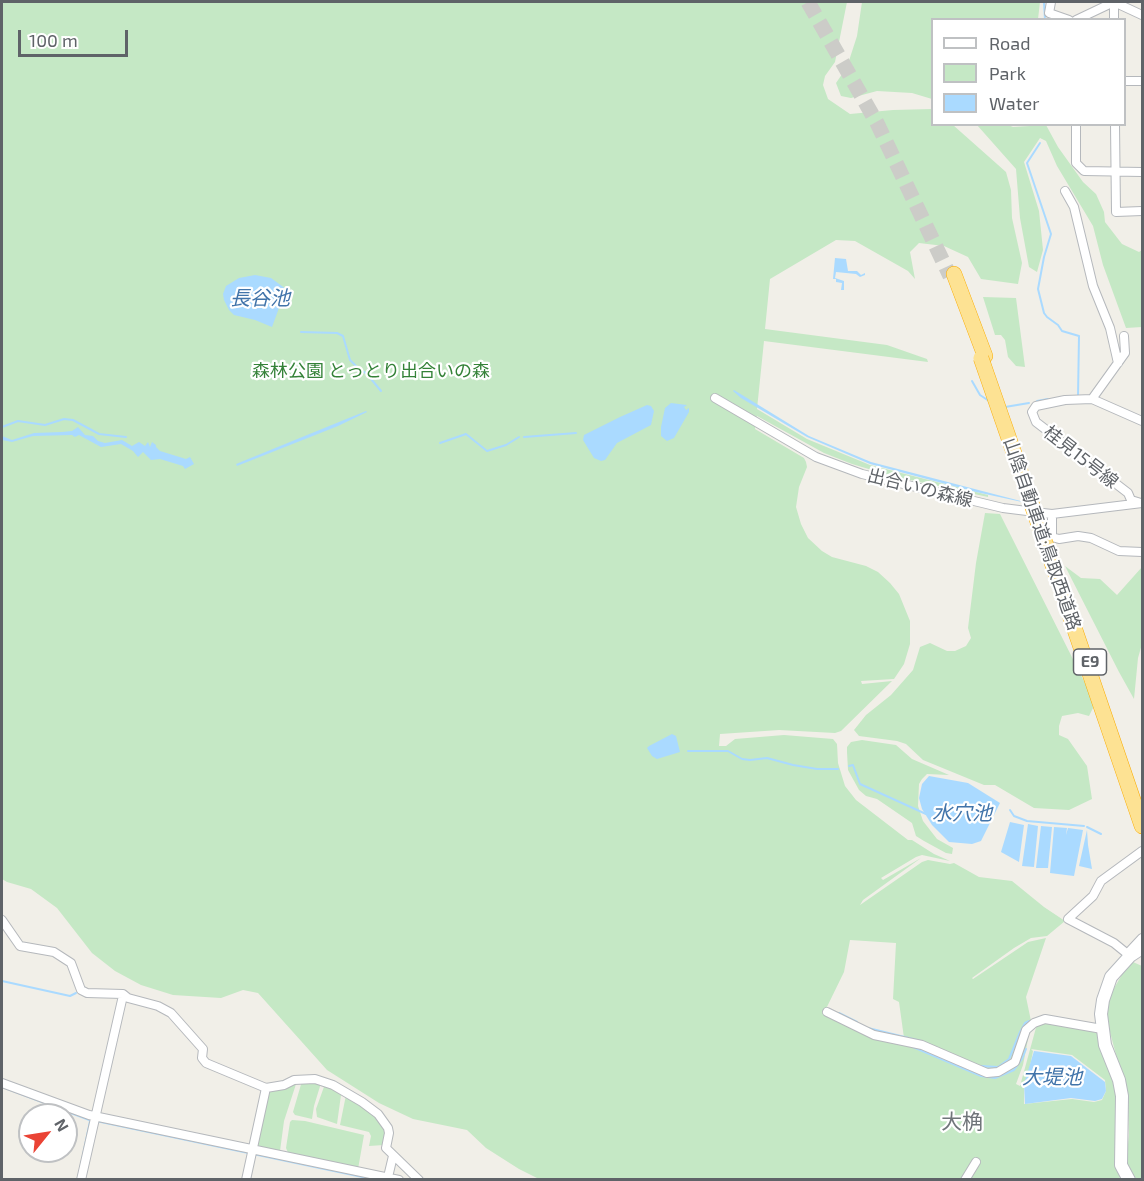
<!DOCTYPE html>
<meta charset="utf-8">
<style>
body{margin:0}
#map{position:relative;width:1144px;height:1181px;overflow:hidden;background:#f1efe8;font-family:"Exo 2",sans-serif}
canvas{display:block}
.frame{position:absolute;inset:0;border:3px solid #5f6368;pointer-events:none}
.legend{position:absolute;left:931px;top:18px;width:195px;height:108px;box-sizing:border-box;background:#fff;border:2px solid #bfc1c3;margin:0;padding:8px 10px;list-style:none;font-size:18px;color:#5f6368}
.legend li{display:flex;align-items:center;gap:12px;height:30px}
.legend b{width:30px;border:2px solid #bfc1c3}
.north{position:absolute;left:18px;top:1103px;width:60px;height:60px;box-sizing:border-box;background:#fff;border:2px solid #bfc1c3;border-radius:50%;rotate:60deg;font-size:16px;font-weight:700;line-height:24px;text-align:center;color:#5f6368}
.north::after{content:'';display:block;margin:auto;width:21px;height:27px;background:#ea4335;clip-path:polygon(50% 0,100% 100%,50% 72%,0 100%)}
.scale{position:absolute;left:18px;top:30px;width:110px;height:27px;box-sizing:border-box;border:3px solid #5f6368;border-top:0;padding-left:8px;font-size:18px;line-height:21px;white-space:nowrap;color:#5f6368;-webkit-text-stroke:4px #fff;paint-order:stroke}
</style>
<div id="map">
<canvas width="1144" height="1181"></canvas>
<div class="frame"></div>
<ul class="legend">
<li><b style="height:8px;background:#fff"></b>Road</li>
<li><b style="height:16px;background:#c5e8c5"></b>Park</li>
<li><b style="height:16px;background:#aadaff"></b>Water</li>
</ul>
<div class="north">N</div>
<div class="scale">100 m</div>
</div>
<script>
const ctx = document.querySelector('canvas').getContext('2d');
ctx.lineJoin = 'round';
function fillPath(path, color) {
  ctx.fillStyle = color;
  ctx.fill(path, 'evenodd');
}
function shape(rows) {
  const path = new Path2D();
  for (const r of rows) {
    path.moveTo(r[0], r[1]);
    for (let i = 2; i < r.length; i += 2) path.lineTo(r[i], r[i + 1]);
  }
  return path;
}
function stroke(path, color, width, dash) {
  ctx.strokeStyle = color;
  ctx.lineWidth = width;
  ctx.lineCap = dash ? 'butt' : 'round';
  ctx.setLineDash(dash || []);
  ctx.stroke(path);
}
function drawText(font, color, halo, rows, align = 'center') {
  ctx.font = font + ' "Exo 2","Noto Sans JP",sans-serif';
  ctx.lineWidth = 4.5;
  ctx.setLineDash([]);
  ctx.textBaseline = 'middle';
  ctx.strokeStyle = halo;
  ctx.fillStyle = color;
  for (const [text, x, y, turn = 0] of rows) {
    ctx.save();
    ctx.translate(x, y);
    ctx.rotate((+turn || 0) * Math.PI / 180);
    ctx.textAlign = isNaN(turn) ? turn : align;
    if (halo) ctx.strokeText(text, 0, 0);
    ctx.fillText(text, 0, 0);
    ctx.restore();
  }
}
fillPath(shape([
 [2,2,847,2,835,62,825,76,823,85,828,99,850,114,893,110,932,109,932,124,953,125,1006,172,1011,190,1012,218,1022,263,1018,284,981,279,968,257,944,246,919,243,910,252,915,279,908,271,855,241,836,240,770,279,765,329,887,345,927,359,928,362,764,341,757,409,807,439,870,465,988,495,988,497,892,476,852,464,824,453,757,416,755,429,804,458,806,462,807,467,799,487,796,507,801,524,808,538,822,551,832,557,866,566,878,572,890,583,899,594,910,621,910,644,904,664,894,679,861,681,862,684,892,681,841,731,835,733,779,730,720,734,719,746,726,746,735,739,784,735,833,739,837,744,838,763,845,786,856,800,908,840,912,840,934,854,950,861,922,855,916,857,881,878,883,880,921,858,863,900,860,905,922,862,928,860,950,864,954,863,979,877,1012,881,1044,907,1065,921,1047,936,1031,938,1014,948,972,978,973,979,1028,942,1046,938,1026,997,1031,1021,1014,1058,998,1069,986,1069,904,1038,899,1002,893,999,896,943,850,940,844,972,824,1013,999,1076,1007,1073,1017,1064,1029,1034,1023,1065,1016,1084,1020,1086,1037,1024,1049,1022,1098,1033,1117,1085,1121,1177,1115,1180,539,1179,519,1169,486,1148,467,1130,413,1119,379,1103,327,1070,258,993,243,990,221,998,173,995,141,985,115,971,92,953,57,908,31,889,7,882,2,879],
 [1031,1049,1072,1055,1105,1080,1106,1091,1102,1100,1094,1102,1072,1099,1024,1104,1024,1083,1029,1072,1033,1051],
 [862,2,1040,2,1038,19,932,20,932,99,912,93,877,91,851,98,841,96,836,83,847,67,857,36],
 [977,125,1008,125,1013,127,1046,125,1058,147,1083,182,1096,194,1104,212,1105,222,1122,244,1139,252,1142,250,1142,327,1126,328,1103,265,1093,226,1057,166,1046,141,1040,138,1024,162,1039,211,1043,250,1037,272,1029,267,1020,218,1016,169],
 [983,297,1016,298,1025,367,1016,366,1008,357,1005,340,1001,335,995,335],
 [985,513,1000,514,1092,697,1093,708,1089,716,1078,713,1062,716,1059,726,1059,735,1068,739,1087,766,1092,799,1069,810,1034,808,995,785,984,785,923,760,906,744,897,741,859,736,854,730,866,715,891,695,913,670,920,647,930,643,947,651,955,651,966,646,971,638,968,628,976,563],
 [1065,566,1081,578,1100,579,1117,595,1142,567,1142,644,1138,658,1134,699,1119,672],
 [862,740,896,745,912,759,949,775,927,774,922,779,919,784,918,806,923,821,937,839,953,848,952,854,946,853,924,841,916,836,912,823,877,799,866,796,859,790,848,770,847,752,847,747,851,742],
 [1133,962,1142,966,1142,1179,1138,1179,1131,1175,1126,1163,1129,1135,1128,1100,1106,1017,1110,995,1127,966],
 [297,1081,284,1121,280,1151,257,1148,268,1090],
 [302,1081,321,1083,314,1106,312,1119,295,1115,293,1112],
 [325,1084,339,1091,341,1095,337,1124,317,1117,316,1109],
 [346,1095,368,1108,386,1129,384,1145,369,1146,371,1136,369,1132,340,1125],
 [292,1120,305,1121,364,1135,358,1169,289,1155,286,1148,290,1122]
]), '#c5e8c5');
fillPath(shape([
 [835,258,846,259,848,271,857,271,861,275,865,273,865,275,860,277,856,274,836,272,835,278,844,281,844,290,841,290,842,283,836,282,836,279,833,279],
 [255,275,271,278,286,289,272,327,255,320,234,315,229,310,224,300,223,294,226,286,239,278],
 [734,390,809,436,871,462,1036,505,976,492,870,464,807,437,741,398,733,391],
 [671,403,687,405,684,407,686,410,689,408,689,412,674,438,667,441,661,436,661,427,665,408],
 [647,405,651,406,654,411,651,425,617,443,605,460,601,461,594,458,583,440,584,435,620,417],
 [366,411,367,412,338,426,237,466,236,464],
 [78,427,85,435,93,436,98,441,105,443,122,440,132,446,139,442,145,446,148,442,150,447,152,442,156,445,156,447,160,451,186,459,190,457,194,464,185,469,183,466,160,459,151,460,143,452,138,457,133,451,121,444,101,447,79,435,75,437,72,435,33,436,12,442,2,440,2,436,12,440,34,433,62,432,72,431],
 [672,734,676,736,680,752,657,759,652,756,647,748,649,746],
 [929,776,968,783,1000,803,981,841,972,844,949,842,932,825,922,809,919,798,922,784],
 [1010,822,1024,825,1019,862,1001,852],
 [1028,824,1038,826,1034,867,1022,866],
 [1041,826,1052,827,1048,868,1036,868],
 [1054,827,1067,828,1066,835,1068,828,1083,830,1074,876,1050,873],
 [1087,830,1088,845,1092,869,1079,866],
 [1034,1051,1071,1056,1105,1082,1106,1091,1102,1099,1095,1101,1071,1098,1025,1104,1024,1084],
 [2,1087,89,1118,377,1179,367,1179,96,1122,79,1179,77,1179,89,1121,2,1088]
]), '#aadaff');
stroke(shape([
 [1044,2,1045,20],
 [1040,143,1027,163,1051,234,1044,257,1038,289,1044,313,1047,317,1058,325,1062,331,1079,336,1078,397],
 [301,332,337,333,343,336,350,360,358,368,367,374,381,391],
 [972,381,980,395,989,401],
 [1037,401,1048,399],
 [1005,407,1029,403],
 [2,427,18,421,45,425,64,419,73,420,99,434,126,437],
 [524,437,576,433],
 [440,443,466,434,487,451,506,445,519,437],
 [688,751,728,751,742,759,750,760,767,758,793,765,817,769,838,769],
 [849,766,853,765,860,784,926,814],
 [1010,810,1014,816,1027,821,1084,826],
 [1087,827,1101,834],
 [2,981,70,996,76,993],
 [839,1013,857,1022],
 [868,1028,921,1041],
 [913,1047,981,1076,995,1078,1014,1070,1022,1059,1026,1049],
 [981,1066,998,1067,1009,1059,1020,1032,1025,1023,1029,1021]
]), '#aadaff', 2);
stroke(shape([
 [808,2,877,123,950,276]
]), '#ccccc8', 15, [15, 8]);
const street = shape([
 [1051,2,1049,13,1069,20],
 [1076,20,1114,2,1142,15],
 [1114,20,1114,2],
 [1124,81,1142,81],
 [1076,124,1076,163,1084,171,1142,172],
 [1115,124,1116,212,1142,211],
 [1065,191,1074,207,1093,286,1110,328,1118,363],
 [715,398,816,457,862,474,1003,508,1043,513,1052,514,1142,503],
 [1092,399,1125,353,1124,336],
 [1141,503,1131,500,1128,493,1036,422,1032,412,1036,406,1065,400,1092,399,1142,421],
 [1052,514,1052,537,1059,539,1078,536,1091,538,1119,551,1142,552],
 [2,920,20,946,54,952,71,963,81,990,87,993,123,994,128,998,158,1006,171,1013,203,1049,202,1058,206,1063,266,1088,284,1085,294,1080,315,1079,333,1085,362,1102,378,1114,388,1128,389,1133,386,1148,419,1180],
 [1128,953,1142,938],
 [1130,956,1114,943,1068,919,1093,896,1101,881,1142,851],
 [827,1012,874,1035,922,1045,987,1073,998,1072,1015,1062,1026,1030,1034,1023,1045,1019,1102,1029],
 [2,1083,89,1115,399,1180],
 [388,1177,393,1156],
 [81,1180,122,1000],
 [246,1180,266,1088],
 [965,1180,976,1162]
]);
const secondary = shape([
 [1129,1180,1121,1165,1122,1096,1119,1080,1105,1045,1101,1014,1103,1000,1111,977,1130,956,1142,948]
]);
const highway = shape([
 [954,274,985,356],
 [1049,554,1142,826]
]);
stroke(street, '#b5b8bc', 10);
stroke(secondary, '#b6babf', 14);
stroke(highway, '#f9ab00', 16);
stroke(street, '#fff', 8);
stroke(secondary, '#fff', 12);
stroke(highway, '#fde293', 15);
const highwayBridge = shape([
 [981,358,1049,554]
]);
stroke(highwayBridge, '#f9ab00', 16, []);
stroke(highwayBridge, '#fde293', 15);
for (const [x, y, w] of [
 [1090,662,33]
]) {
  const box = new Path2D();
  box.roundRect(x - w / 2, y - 13, w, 26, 4.5);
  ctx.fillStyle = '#fff';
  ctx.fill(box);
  stroke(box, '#5f6368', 1.5);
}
drawText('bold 16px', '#5f6368', null, [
 ["E9",1090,662]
]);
drawText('18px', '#348238', '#fff', [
 ["森林公園 とっとり出合いの森",371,371]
]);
drawText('18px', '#5f6368', '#fff', [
 ["桂見15号線",1081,457,38],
 ["出合いの森線",920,488,14],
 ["山陰自動車道;鳥取西道路",1042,534,71]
]);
drawText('italic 20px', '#4174aa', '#fff', [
 ["長谷池",260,298],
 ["水穴池",962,813],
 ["大堤池",1052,1077]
]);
drawText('21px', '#70757a', '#fff', [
 ["大桷",962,1122]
]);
</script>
